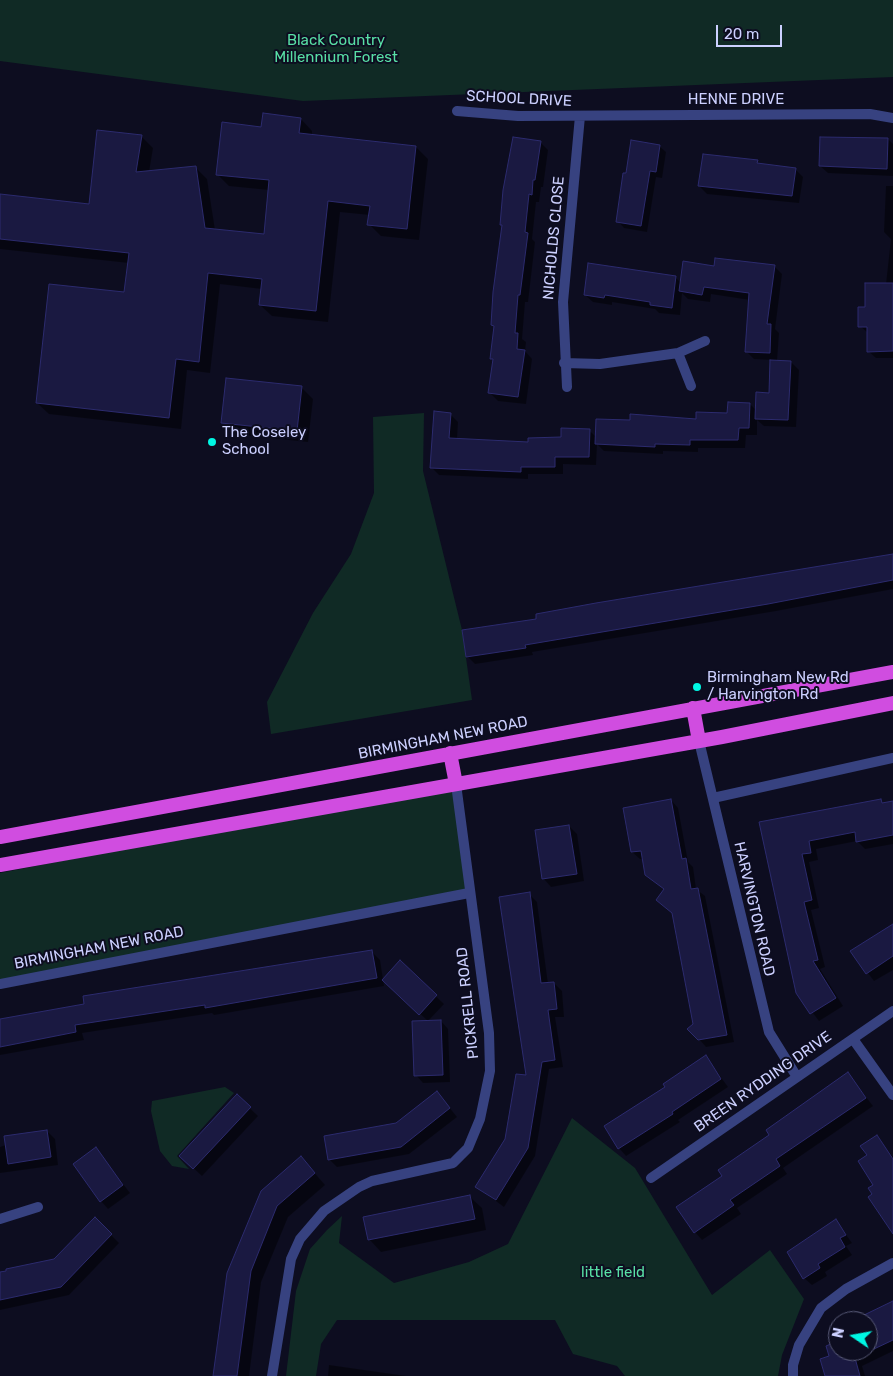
<!DOCTYPE html>
<style>
body{margin:0}
#map{position:relative;width:893px;height:1376px;overflow:hidden;background:#0d0d20;font-family:Rubik,sans-serif}
canvas{display:block}
.north{position:absolute;left:828px;top:1311px;width:50px;height:50px;box-sizing:border-box;background:#0d0d20;border:1px solid #595b79;border-radius:50%;rotate:282deg;font-size:14px;font-weight:700;line-height:20px;text-align:center;color:#ccd0ff}
.north::after{content:'';display:block;margin:auto;width:18px;height:22px;background:#00f7e3;clip-path:polygon(50% 0,100% 100%,50% 72%,0 100%)}
.scale{position:absolute;left:716px;top:25px;width:66px;height:22px;box-sizing:border-box;border:2px solid #ccd0ff;border-top:0;padding-left:6px;font-size:15px;line-height:18px;white-space:nowrap;color:#ccd0ff;-webkit-text-stroke:4px #0d0d20;paint-order:stroke}
</style>
<div id="map">
<canvas width="893" height="1376"></canvas>
<div class="north">N</div>
<div class="scale">20 m</div>
</div>
<script>
const ctx = document.querySelector('canvas').getContext('2d');
ctx.lineJoin = 'round';
function fillPath(path, color) {
  ctx.fillStyle = color;
  ctx.fill(path, 'evenodd');
}
function shape(rows) {
  const path = new Path2D();
  for (const r of rows) {
    path.moveTo(r[0], r[1]);
    for (let i = 2; i < r.length; i += 2) path.lineTo(r[i], r[i + 1]);
  }
  return path;
}
function stroke(path, color, width, dash) {
  ctx.strokeStyle = color;
  ctx.lineWidth = width;
  ctx.lineCap = dash ? 'butt' : 'round';
  ctx.setLineDash(dash || []);
  ctx.stroke(path);
}
function drawText(font, color, halo, rows, align = 'center') {
  ctx.font = font + ' Rubik,sans-serif';
  ctx.lineWidth = 4;
  ctx.setLineDash([]);
  ctx.textBaseline = 'middle';
  ctx.strokeStyle = halo;
  ctx.fillStyle = color;
  for (const [text, x, y, turn = 0] of rows) {
    ctx.save();
    ctx.translate(x, y);
    ctx.rotate((+turn || 0) * Math.PI / 180);
    ctx.textAlign = isNaN(turn) ? turn : align;
    if (halo) ctx.strokeText(text, 0, 0);
    ctx.fillText(text, 0, 0);
    ctx.restore();
  }
}
fillPath(shape([
 [0,0,893,0,893,77,303,101,0,61],
 [424,413,423,471,462,630,472,700,271,734,267,702,313,613,351,554,374,493,373,417],
 [456,784,469,893,0,984,0,873],
 [225,1087,234,1093,177,1156,189,1169,172,1166,160,1151,151,1111,152,1101],
 [572,1118,635,1168,712,1295,770,1250,804,1299,782,1355,778,1376,625,1376,617,1366,573,1354,555,1320,337,1320,321,1344,316,1376,286,1376,296,1291,310,1249,327,1230,342,1216,339,1243,394,1283,469,1262,508,1244]
]), '#102a25');
fillPath(shape([
 [301,119,312,131,312,136,416,147,428,159,419,240,381,236,369,224,370,215,340,212,328,322,272,316,260,305,262,289,220,284,210,373,187,370,181,429,49,414,37,403,125,294,129,263,0,249,0,196,90,205,141,136,153,148,149,172,195,167,207,179,215,230,265,235,269,190,229,186,217,174,262,128],
 [888,139,893,144,893,176,828,173,820,166],
 [540,142,548,150,543,187,541,187,539,202,536,202,532,239,535,242,528,302,525,302,522,339,526,342,525,351,532,359,526,404,498,401,490,393,494,361,491,359,495,328,492,325,503,227,501,224],
 [659,146,666,152,662,178,656,177,647,232,624,228,618,221],
 [757,161,761,165,795,169,803,177,799,203,707,194,699,186],
 [886,186,893,186,893,358,876,358,868,351,868,333,860,326,866,309,886,284,891,239,884,232],
 [715,267,775,267,782,274,775,329,779,333,777,361,791,362,799,370,796,427,764,426,757,420,757,435,746,435,745,448,698,448,698,452,663,451,663,454,604,451,597,444,596,465,563,464,563,474,528,474,528,479,439,475,431,467,450,414,458,422,457,439,529,443,562,439,589,430,596,437,729,415,750,404,757,411,770,394,772,360,754,359,747,352,750,300,711,294,710,302,688,299,682,293,680,315,659,313,655,309,612,302,612,305,593,302,585,295,676,278,681,283],
 [301,387,313,399,308,442,234,434,222,422],
 [893,555,893,589,776,611,532,652,533,655,475,664,467,656,538,620],
 [671,800,678,808,688,862,693,867,696,889,705,896,734,1042,706,1047,699,1039,673,914,657,900,665,890,646,874,644,859,640,859,632,852,624,809],
 [880,800,884,804,893,803,893,844,865,849,857,841,816,849,818,860,809,862,819,908,811,910,825,967,820,969,843,1006,819,1021,797,992,760,823],
 [569,826,577,834,584,881,551,887,544,879],
 [529,894,537,902,548,984,554,983,562,991,564,1017,555,1017,563,1067,549,1069,535,1156,504,1207,477,1187,507,1139,528,1077],
 [893,925,893,970,874,981,852,952],
 [372,952,380,960,384,986,214,1015,212,1013,82,1033,84,1040,0,1055,0,1019],
 [400,962,444,1004,428,1021,391,987],
 [441,1021,448,1029,450,1082,423,1083,416,1075],
 [706,1057,728,1087,678,1120,680,1122,626,1156,619,1148,667,1088],
 [848,1074,873,1106,783,1168,787,1174,737,1208,741,1214,702,1240,695,1232,723,1176],
 [237,1096,258,1116,202,1176,188,1163],
 [444,1101,457,1117,409,1154,337,1167,330,1160],
 [47,1131,55,1139,58,1165,0,1173,0,1182,0,1147],
 [877,1137,893,1157,893,1232,874,1195],
 [96,1149,130,1193,108,1209,101,1201],
 [311,1169,325,1185,288,1217,261,1282,249,1376,215,1376,262,1191],
 [470,1197,482,1208,486,1230,381,1252,370,1240,365,1218],
 [95,1219,119,1243,69,1295,0,1310,0,1274,55,1260],
 [836,1221,852,1243,846,1246,852,1255,825,1272,827,1276,812,1285,804,1278],
 [893,1302,893,1351,862,1366,865,1376,827,1376,831,1357,838,1343,838,1351,868,1351,868,1321,866,1321],
 [329,1365,406,1376,328,1376]
]), '#0007');
const building = shape([
 [263,113,301,118,299,133,416,146,407,229,367,225,370,206,328,201,316,311,259,305,262,279,208,273,199,362,176,359,169,418,36,403,49,284,124,292,129,253,0,239,0,194,89,204,97,130,142,135,136,172,196,166,205,228,264,234,269,180,216,175,222,122,261,127,263,113],
 [513,137,541,141,535,180,533,180,532,195,529,194,525,232,528,233,520,295,518,295,515,333,518,333,517,349,525,350,518,397,488,393,493,359,490,359,494,326,491,325,493,292,502,225,500,225,503,190,513,137],
 [820,137,888,138,887,169,819,166,820,137],
 [631,140,660,145,656,172,650,171,641,226,616,222,623,173,626,173,631,140],
 [703,154,758,160,757,163,796,168,792,196,698,186,703,154],
 [715,258,775,265,767,324,771,324,770,353,745,352,749,293,704,287,702,295,679,291,683,261,714,266,715,258],
 [588,263,676,276,672,308,650,305,650,302,605,295,604,298,584,295,588,263],
 [865,283,893,283,893,351,867,352,867,327,858,327,858,307,865,307,865,283],
 [770,360,791,361,788,420,755,419,756,392,769,393,770,360],
 [226,378,302,386,297,431,221,423,226,378],
 [728,402,750,403,749,428,739,428,738,440,690,440,690,445,655,444,655,447,595,444,596,419,630,420,630,414,696,419,696,412,727,413,728,402],
 [434,411,451,413,449,438,528,442,528,438,561,437,561,428,590,429,589,457,555,457,555,467,521,467,521,472,430,468,434,411],
 [893,554,893,580,768,604,525,645,526,648,466,657,462,630,536,619,536,614,596,603,893,554],
 [671,799,682,859,686,858,691,889,698,888,727,1035,698,1040,687,1029,693,1024,672,913,656,900,664,889,645,875,641,851,631,852,623,808,671,799],
 [881,799,882,803,893,801,893,835,856,842,855,832,809,841,811,853,802,854,812,900,804,902,818,960,813,961,836,998,810,1014,796,993,759,822,881,799],
 [569,825,577,874,542,879,535,830,569,825],
 [530,892,541,983,554,982,557,1009,548,1010,555,1060,542,1062,528,1148,496,1200,475,1187,505,1139,516,1074,526,1075,499,897,530,892],
 [893,924,893,956,866,974,850,951,893,924],
 [372,950,377,978,205,1008,205,1005,75,1025,76,1032,0,1047,0,1019,84,1004,83,996,372,950],
 [400,960,437,995,419,1015,382,980,400,960],
 [441,1020,443,1075,414,1076,412,1021,441,1020],
 [706,1055,721,1079,672,1112,673,1114,618,1149,604,1126,665,1087,663,1084,706,1055],
 [848,1072,866,1098,776,1159,780,1166,730,1200,734,1205,694,1233,676,1207,722,1176,718,1170,769,1135,766,1130,848,1072],
 [437,1091,450,1108,401,1147,328,1160,324,1136,396,1123,437,1091],
 [237,1094,251,1107,193,1169,179,1156,237,1094],
 [47,1130,51,1157,8,1164,4,1136,47,1130],
 [877,1135,893,1159,893,1234,868,1197,872,1194,868,1188,873,1185,858,1161,867,1155,860,1146,877,1135],
 [96,1147,123,1185,100,1202,73,1164,96,1147],
 [301,1156,315,1173,277,1206,251,1271,237,1376,213,1376,227,1273,261,1191,301,1156],
 [470,1195,475,1219,368,1240,363,1217,470,1195],
 [95,1217,112,1234,61,1287,0,1300,0,1272,6,1271,6,1269,54,1259,95,1217],
 [836,1219,846,1235,840,1238,845,1247,818,1264,820,1268,803,1279,787,1252,836,1219],
 [893,1301,893,1340,855,1358,860,1376,825,1376,820,1359,829,1356,826,1346,838,1341,838,1351,868,1351,868,1321,865,1321,862,1316,893,1301]
]);
fillPath(building, '#1a1941');
stroke(building, '#2c2b6e', 1);
stroke(shape([
 [457,111,518,116,870,114,893,118],
 [678,353,691,386],
 [564,363,600,364,678,353,705,341],
 [567,387,563,302,580,116],
 [699,741,769,1032,797,1077],
 [713,798,893,758],
 [0,984,469,893],
 [853,1039,893,1095],
 [651,1178,893,1011],
 [0,1219,38,1207],
 [272,1376,291,1259,300,1239,324,1211,359,1187,372,1181,453,1163,468,1148,480,1119,490,1071,489,1033,456,784],
 [793,1376,793,1365,799,1345,821,1308,846,1289,893,1263]
]), '#374280', 10);
stroke(shape([
 [693,708,699,741],
 [450,753,456,784],
 [0,837,893,672],
 [0,865,722,737,893,703]
]), '#d04de0', 14);
for (const [x, y, r, color] of [
 [212,442,5,"#00f7e3"],
 [697,687,5,"#00f7e3"]
]) {
  const dot = new Path2D();
  dot.arc(x, y, r, 0, 2 * Math.PI);
  ctx.fillStyle = color;
  ctx.fill(dot);
  stroke(dot, '#0d0d20', 2);
}
drawText('15px', '#58dfa5', '#0d0d20', [
 ["Black Country",336,41],
 ["Millennium Forest",336,58],
 ["little field",613,1273]
]);
drawText('15px', '#ccd0ff', '#0d0d20', [
 ["SCHOOL DRIVE",519,99,3],
 ["HENNE DRIVE",736,100],
 ["NICHOLDS CLOSE",554,238,-85],
 ["BIRMINGHAM NEW ROAD",443,738,-11],
 ["HARVINGTON ROAD",754,909,77],
 ["BIRMINGHAM NEW ROAD",99,948,-11],
 ["PICKRELL ROAD",468,1003,-96],
 ["BREEN RYDDING DRIVE",763,1082,-35]
]);
drawText('15px', '#ccd0ff', '#0d0d20', [
 ["The Coseley",222,433],
 ["School",222,450],
 ["Birmingham New Rd",707,678],
 ["/ Harvington Rd",707,695]
], 'left');
</script>
